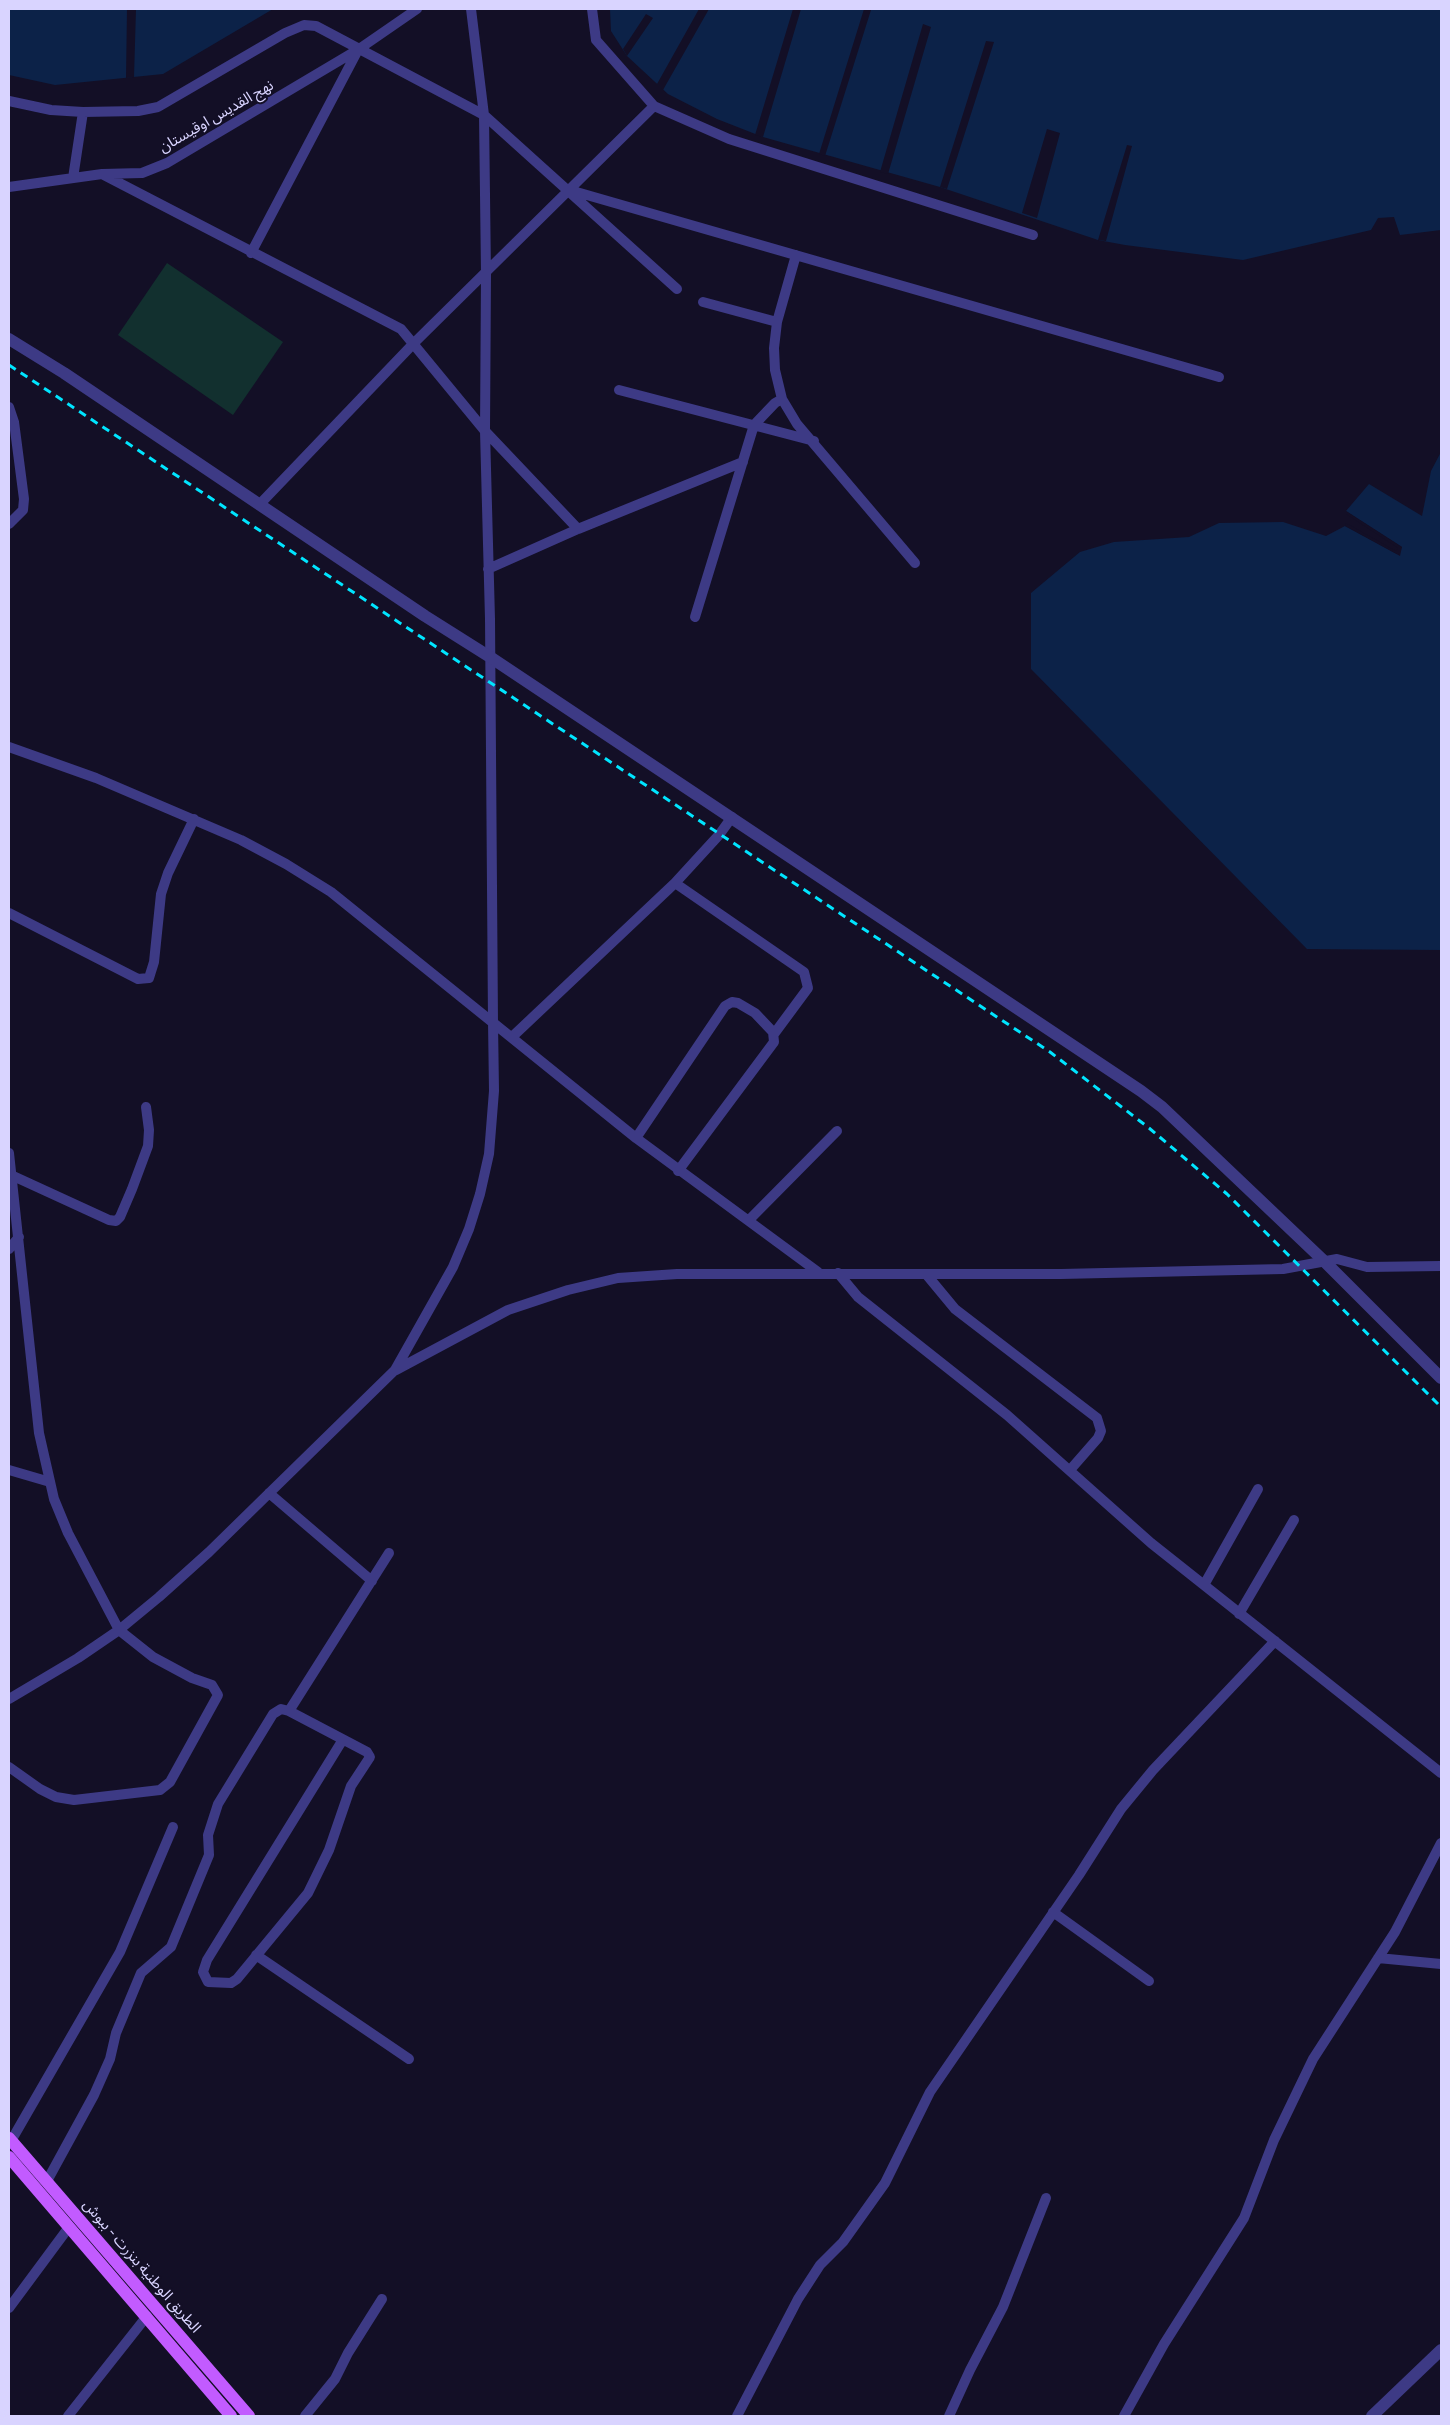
<!DOCTYPE html>
<meta charset="utf-8">
<style>
body{margin:0}
#map{position:relative;width:1450px;height:2425px;overflow:hidden;background:#130f26;font-family:Commissioner,sans-serif}
canvas{display:block}
.frame{position:absolute;inset:0;border:10px solid #d9d4ff;pointer-events:none}
</style>
<div id="map">
<canvas width="1450" height="2425"></canvas>
<div class="frame"></div>
</div>
<script>
const ctx = document.querySelector('canvas').getContext('2d');
ctx.lineJoin = 'round';
function fillPath(path, color) {
  ctx.fillStyle = color;
  ctx.fill(path, 'evenodd');
}
function shape(rows) {
  const path = new Path2D();
  for (const r of rows) {
    path.moveTo(r[0], r[1]);
    for (let i = 2; i < r.length; i += 2) path.lineTo(r[i], r[i + 1]);
  }
  return path;
}
function stroke(path, color, width, dash) {
  ctx.strokeStyle = color;
  ctx.lineWidth = width;
  ctx.lineCap = dash ? 'butt' : 'round';
  ctx.setLineDash(dash || []);
  ctx.stroke(path);
}
function drawText(font, color, halo, rows, align = 'center') {
  ctx.font = font + ' Commissioner,"Noto Sans Arabic",sans-serif';
  ctx.lineWidth = 4;
  ctx.setLineDash([]);
  ctx.textBaseline = 'middle';
  ctx.strokeStyle = halo;
  ctx.fillStyle = color;
  for (const [text, x, y, turn = 0] of rows) {
    ctx.save();
    ctx.translate(x, y);
    ctx.rotate((+turn || 0) * Math.PI / 180);
    ctx.textAlign = isNaN(turn) ? turn : align;
    if (halo) ctx.strokeText(text, 0, 0);
    ctx.fillText(text, 0, 0);
    ctx.restore();
  }
}
fillPath(shape([
 [167,263,283,342,233,415,118,335]
]), '#12302f');
fillPath(shape([
 [9,9,273,9,163,74,55,85,9,75],
 [610,9,1441,9,1441,230,1400,235,1394,217,1378,218,1371,230,1243,260,1125,245,1098,240,940,187,763,137,717,119,668,94,627,56,611,31],
 [1441,452,1441,950,1307,949,1031,669,1031,593,1080,552,1114,542,1189,537,1219,523,1283,522,1326,536,1345,526,1397,554,1402,547,1346,511,1369,484,1422,516,1431,471]
]), '#0c2248');
fillPath(shape([
 [127,9,136,9,134,77,126,78],
 [699,9,709,9,663,90,657,84],
 [793,9,801,9,763,137,755,135],
 [864,9,871,10,825,156,819,154],
 [646,14,653,18,627,56,623,49],
 [923,24,931,27,888,174,880,172],
 [986,41,994,42,947,189,940,187],
 [1047,129,1060,133,1037,218,1022,213],
 [1127,145,1132,146,1106,241,1098,240],
 [1346,511,1402,547,1400,556,1345,526,1346,523,1396,551,1398,548,1346,514]
]), '#130f26');
stroke(shape([
 [592,9,596,40,654,106,729,139,1033,235],
 [9,101,51,110,83,112,138,111,158,107,285,33,304,25,316,26,484,115,677,289],
 [102,174,401,329,485,431,578,529],
 [73,178,83,112],
 [9,187,102,174,142,173,167,163,359,49,417,9],
 [573,191,1219,377],
 [251,253,358,50],
 [796,255,777,322,774,348,775,370,782,399,797,424,915,563],
 [703,302,777,322],
 [619,390,814,441],
 [9,407,14,422,24,499,23,510,9,524],
 [259,505,414,343,654,106],
 [488,569,578,529,743,462],
 [695,617,754,425,775,403,782,399],
 [9,747,96,778,241,840,286,864,331,892,636,1138,818,1272],
 [675,883,804,972,808,988,774,1034],
 [9,913,138,979,149,978,154,962,161,894,168,873,194,819],
 [512,1037,675,883,719,835,732,817],
 [636,1138,725,1006,732,1002,738,1003,755,1013,773,1032,774,1042,678,1171],
 [9,1153,39,1433,54,1499,68,1533,119,1630,153,1657,192,1678,212,1685,218,1695,170,1782,160,1790,74,1800,56,1797,40,1789,9,1767],
 [11,1175,109,1220,116,1221,120,1217,132,1189,148,1146,149,1130,146,1107],
 [749,1220,837,1131],
 [9,1249,19,1237],
 [838,1273,858,1297,1007,1415,1151,1543,1441,1773],
 [926,1274,955,1309,1097,1418,1101,1431,1098,1438,1070,1470],
 [396,1370,508,1310,568,1290,618,1278,677,1274,1061,1274,1283,1269,1337,1259,1367,1267,1441,1266],
 [9,1470,50,1482],
 [269,1493,372,1581],
 [1204,1585,1258,1489],
 [1239,1614,1294,1520],
 [9,1699,78,1658,119,1630,159,1597,209,1552,395,1370,453,1267,469,1229,480,1194,489,1154,494,1091,493,1022,490,619,485,431,486,274,484,115,471,9],
 [289,1711,389,1553],
 [1053,1912,1149,1981],
 [256,1955,409,2059],
 [1378,1958,1441,1964],
 [11,2141,120,1952,173,1827],
 [47,2181,94,2095,110,2059,116,2033,141,1973,171,1947,209,1855,208,1835,218,1804,273,1714,281,1709,289,1711,367,1752,370,1757,351,1786,329,1850,308,1893,237,1979,231,1983,208,1982,203,1972,207,1960,342,1741],
 [9,2308,69,2227],
 [68,2416,147,2316],
 [305,2416,335,2379,348,2353,382,2299],
 [737,2416,798,2299,820,2265,843,2242,885,2183,930,2092,1079,1875,1121,1809,1153,1770,1275,1641],
 [949,2416,970,2370,1003,2307,1046,2198],
 [1124,2416,1164,2344,1244,2218,1274,2140,1313,2059,1395,1932,1441,1843]
]), '#3d3a85', 10);
stroke(shape([
 [9,339,64,373,425,616,490,657,1141,1091,1162,1107,1324,1261,1441,1378],
 [1372,2416,1441,2350]
]), '#3d3a85', 12);
stroke(shape([
 [9,2138,249,2416],
 [9,2157,231,2416]
]), '#c25bff', 12);
stroke(shape([
 [9,365,1050,1052,1149,1128,1227,1194,1441,1407]
]), '#00e5ff', 3, [8, 6]);
drawText('15px', '#d9d4ff', '#130f26', [
 ["نهج القديس اوقيستان",216,116,-30],
 ["الطريق الوطنية بنزرت - ببوش",142,2266,49]
]);
</script>
